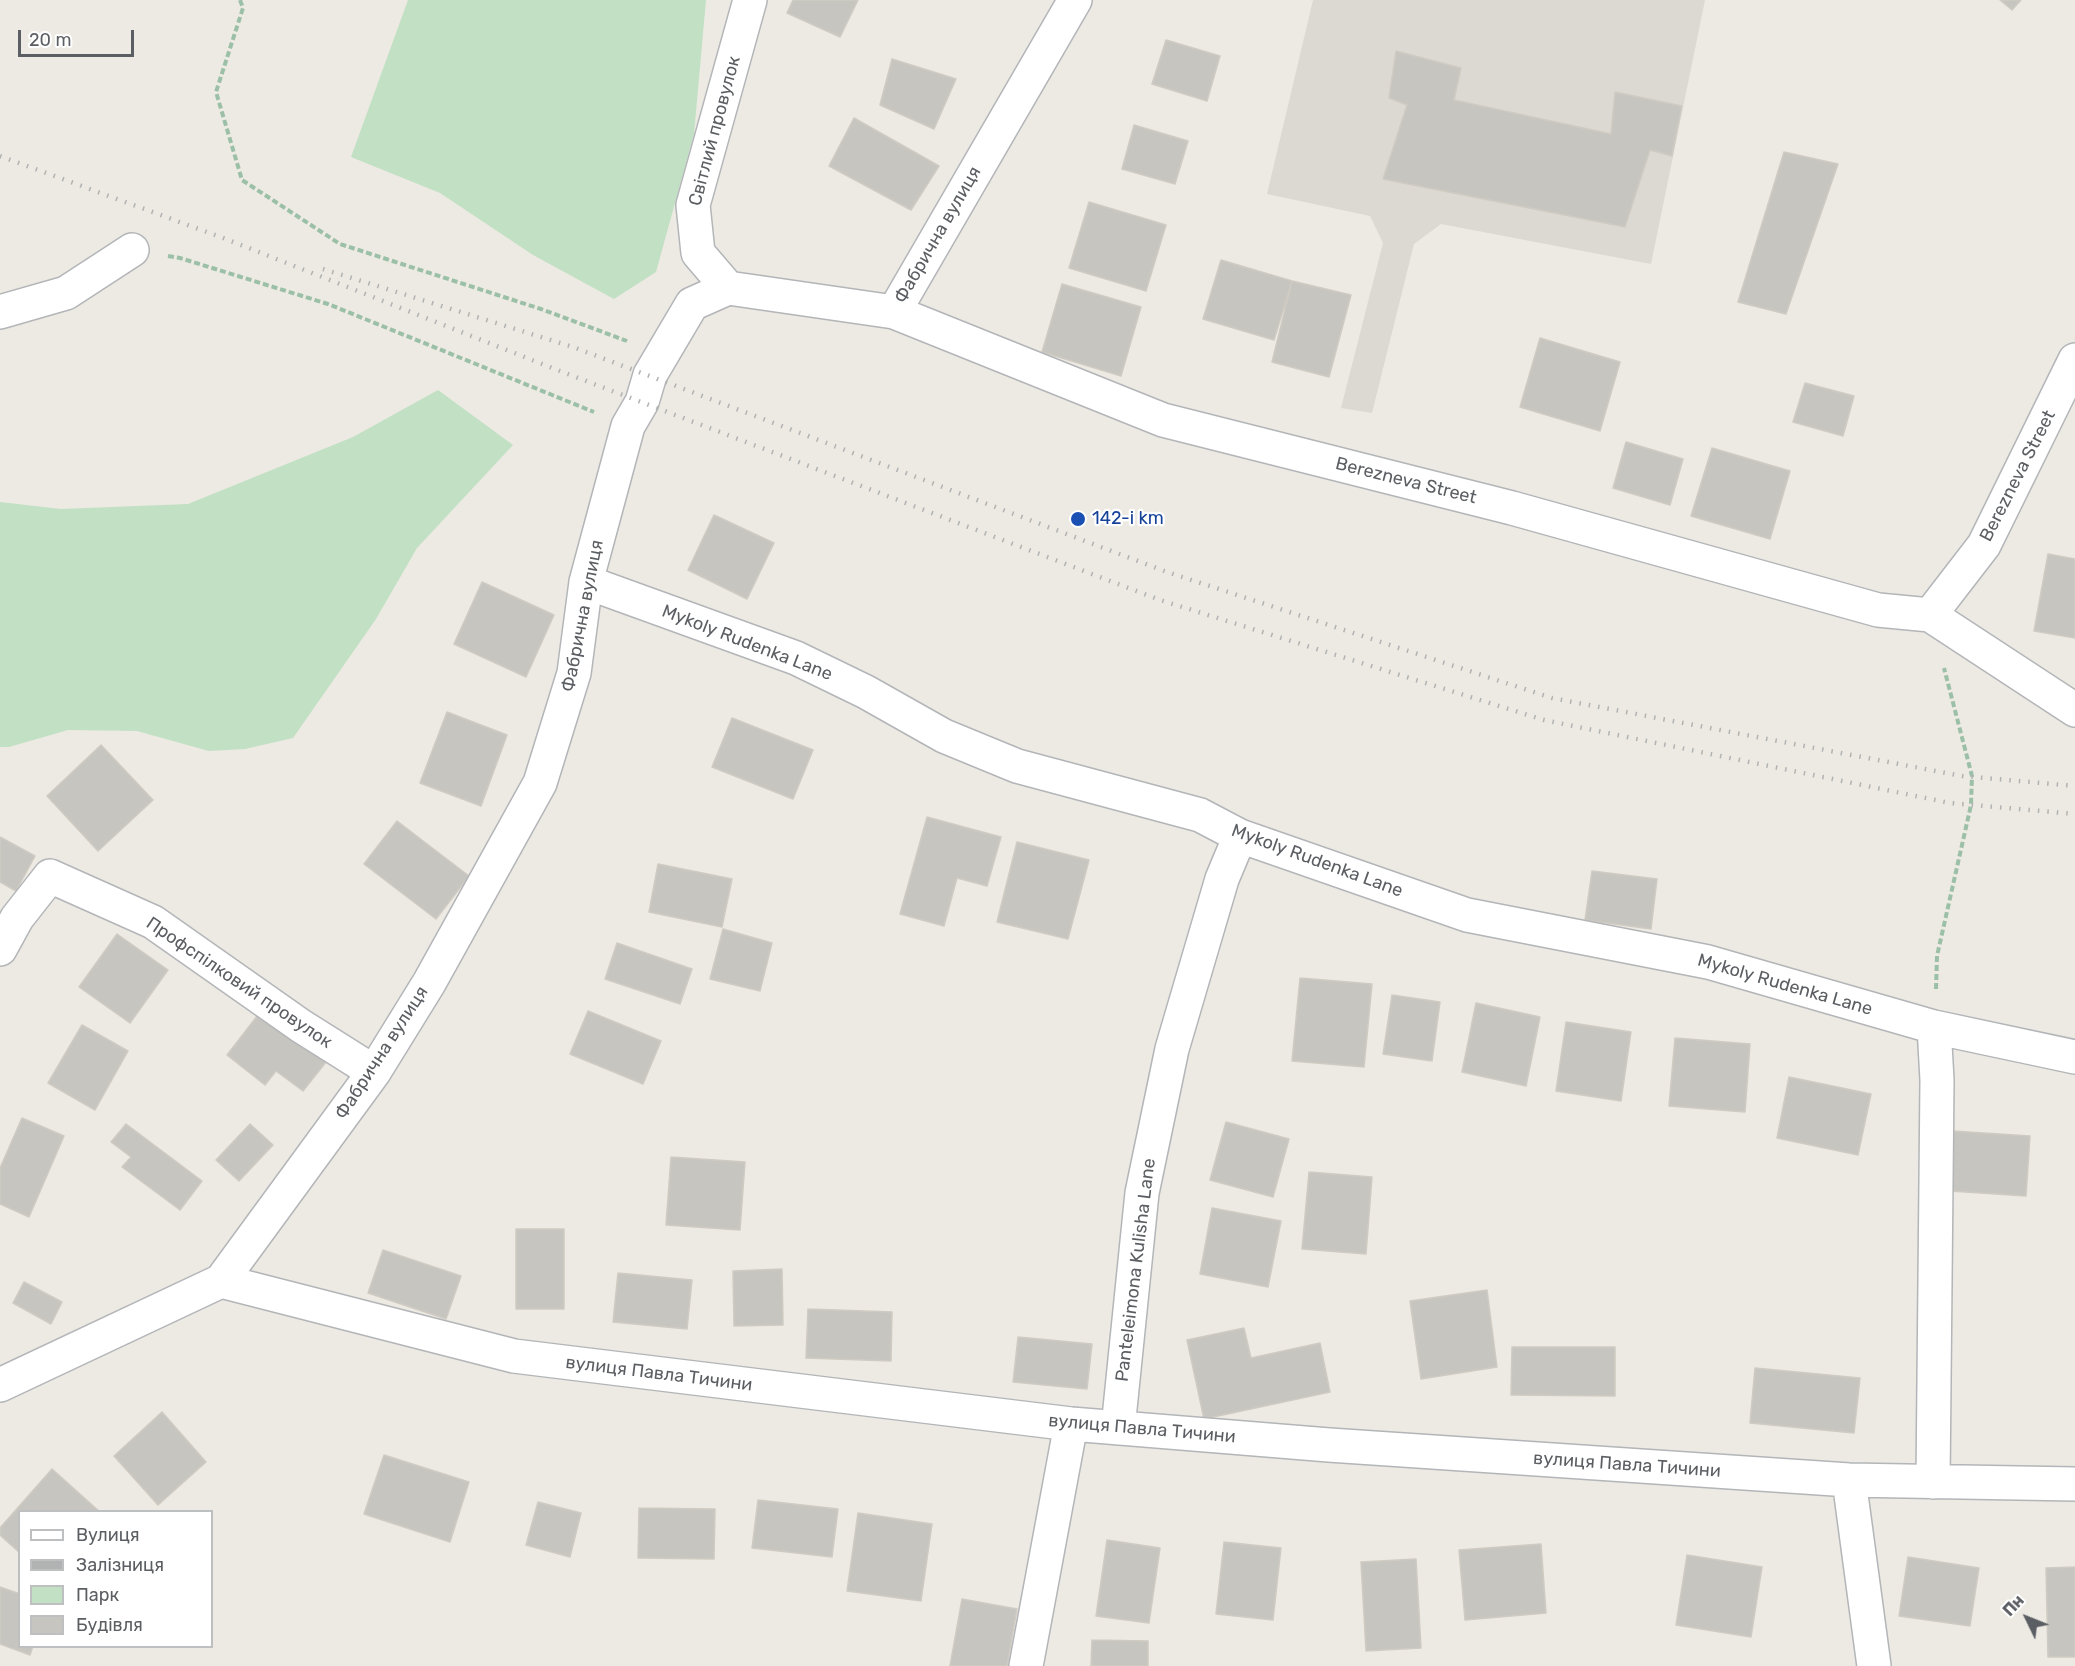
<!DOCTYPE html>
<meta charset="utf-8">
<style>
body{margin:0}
#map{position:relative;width:2075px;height:1666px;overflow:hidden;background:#eceae3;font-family:Rubik,sans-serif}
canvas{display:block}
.legend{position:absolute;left:18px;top:1510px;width:195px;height:138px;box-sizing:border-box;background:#fff;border:2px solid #bdbfc0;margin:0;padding:8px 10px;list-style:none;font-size:18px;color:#5b5e62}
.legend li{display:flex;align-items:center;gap:12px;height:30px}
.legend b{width:30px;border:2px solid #bdbfc0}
.north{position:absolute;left:1997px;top:1588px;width:60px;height:60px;-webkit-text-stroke:4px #fff;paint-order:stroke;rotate:313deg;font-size:16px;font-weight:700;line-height:24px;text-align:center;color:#5b5e62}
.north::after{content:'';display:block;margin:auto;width:21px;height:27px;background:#5b5e62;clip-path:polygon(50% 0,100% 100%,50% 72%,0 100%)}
.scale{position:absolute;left:18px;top:30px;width:116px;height:27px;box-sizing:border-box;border:3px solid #5b5e62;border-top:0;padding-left:8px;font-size:18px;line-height:21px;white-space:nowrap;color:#5b5e62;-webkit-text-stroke:4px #fff;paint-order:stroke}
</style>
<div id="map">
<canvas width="2075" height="1666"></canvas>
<ul class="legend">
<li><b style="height:8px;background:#fff"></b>Вулиця</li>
<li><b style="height:8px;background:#b1b2b2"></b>Залізниця</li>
<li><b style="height:16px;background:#c2e0c3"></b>Парк</li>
<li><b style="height:16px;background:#c7c5c0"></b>Будівля</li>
</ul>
<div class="north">Пн</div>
<div class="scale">20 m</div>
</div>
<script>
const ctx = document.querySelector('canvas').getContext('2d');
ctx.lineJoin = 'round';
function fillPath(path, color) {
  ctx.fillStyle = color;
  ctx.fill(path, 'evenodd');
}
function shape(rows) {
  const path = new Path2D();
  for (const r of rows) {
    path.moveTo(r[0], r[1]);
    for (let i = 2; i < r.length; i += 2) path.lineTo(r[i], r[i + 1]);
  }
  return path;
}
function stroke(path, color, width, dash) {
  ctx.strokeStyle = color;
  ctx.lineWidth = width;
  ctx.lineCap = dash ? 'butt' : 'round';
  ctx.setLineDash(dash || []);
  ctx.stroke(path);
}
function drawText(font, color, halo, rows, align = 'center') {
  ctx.font = font + ' Rubik,sans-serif';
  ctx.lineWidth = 4.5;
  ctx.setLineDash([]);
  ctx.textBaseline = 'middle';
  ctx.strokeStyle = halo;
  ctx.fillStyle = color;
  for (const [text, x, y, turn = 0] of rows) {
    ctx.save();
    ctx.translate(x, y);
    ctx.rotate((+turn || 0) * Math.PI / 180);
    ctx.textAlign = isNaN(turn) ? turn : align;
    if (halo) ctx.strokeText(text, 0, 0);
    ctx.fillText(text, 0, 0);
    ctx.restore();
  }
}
fillPath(shape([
 [1313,0,1705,0,1651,264,1441,224,1414,244,1372,413,1341,408,1383,243,1370,216,1267,194]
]), '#dbd9d1');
fillPath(shape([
 [408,0,706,0,694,134,656,272,614,299,533,255,440,193,351,157],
 [438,390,513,445,417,548,376,619,293,738,245,749,209,751,137,731,68,730,9,747,0,747,0,502,61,509,188,504,353,437]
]), '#c2e0c3');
const building = shape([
 [793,0,858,0,840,37,787,13,793,0],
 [2000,0,2021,0,2012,10,2000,0],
 [1166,40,1220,56,1207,101,1152,84,1166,40],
 [1396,51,1461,68,1454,100,1611,134,1615,92,1682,106,1672,156,1650,150,1625,227,1383,179,1407,105,1389,98,1396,51],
 [892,59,956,79,934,129,880,105,892,59],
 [854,118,939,166,911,210,829,166,854,118],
 [1134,125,1188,141,1175,184,1122,169,1134,125],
 [1784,152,1838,164,1786,314,1738,302,1784,152],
 [1089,202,1166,225,1146,291,1069,268,1089,202],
 [1221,260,1292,281,1274,340,1203,319,1221,260],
 [1292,281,1351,295,1329,377,1272,362,1292,281],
 [1062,284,1141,307,1121,376,1042,352,1062,284],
 [1540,338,1620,362,1600,431,1520,407,1540,338],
 [1805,383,1854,396,1843,436,1793,422,1805,383],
 [1626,442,1683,459,1670,505,1613,488,1626,442],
 [1712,448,1790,471,1770,539,1691,516,1712,448],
 [714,515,774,543,747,599,688,570,714,515],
 [2048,554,2075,559,2075,638,2034,631,2048,554],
 [482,582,554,615,526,677,454,644,482,582],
 [447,712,507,735,481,806,420,783,447,712],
 [732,718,813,750,793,799,712,767,732,718],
 [101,745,153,800,98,851,47,796,101,745],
 [927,817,1001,837,987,886,957,878,944,926,900,914,927,817],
 [397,821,469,876,436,919,364,864,397,821],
 [0,837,35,856,16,891,0,882,0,837],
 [1017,842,1089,860,1068,939,997,922,1017,842],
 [658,864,732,879,722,927,649,912,658,864],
 [1592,871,1657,879,1651,929,1585,920,1592,871],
 [723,929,772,943,760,991,710,979,723,929],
 [117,934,168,970,130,1023,79,987,117,934],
 [617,943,692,969,680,1004,605,979,617,943],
 [1300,978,1372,984,1364,1067,1292,1061,1300,978],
 [1392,995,1440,1002,1432,1061,1383,1054,1392,995],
 [1476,1003,1540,1017,1526,1086,1462,1072,1476,1003],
 [261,1011,326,1062,303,1091,276,1071,265,1085,227,1055,261,1011],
 [588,1011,661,1041,643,1084,570,1054,588,1011],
 [1566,1022,1631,1032,1621,1101,1556,1091,1566,1022],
 [82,1025,128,1051,95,1110,48,1083,82,1025],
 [1675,1038,1750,1044,1745,1112,1669,1106,1675,1038],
 [1789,1077,1871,1094,1858,1155,1777,1138,1789,1077],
 [22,1118,64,1136,29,1217,0,1204,0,1168,22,1118],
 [1226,1122,1289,1139,1273,1197,1210,1180,1226,1122],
 [126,1124,202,1181,180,1210,122,1167,131,1157,111,1142,126,1124],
 [250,1124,273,1145,239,1181,216,1160,250,1124],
 [1953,1131,2030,1136,2026,1196,1950,1191,1953,1131],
 [671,1157,745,1162,740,1230,666,1225,671,1157],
 [1309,1172,1372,1177,1366,1254,1302,1249,1309,1172],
 [1212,1208,1281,1221,1268,1287,1200,1274,1212,1208],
 [516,1229,564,1229,564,1309,516,1309,516,1229],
 [383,1250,461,1276,446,1319,368,1293,383,1250],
 [782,1269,783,1325,734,1326,733,1271,782,1269],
 [618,1273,692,1280,687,1329,613,1322,618,1273],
 [24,1282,62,1302,51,1324,13,1303,24,1282],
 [1487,1290,1497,1367,1421,1379,1410,1301,1487,1290],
 [808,1309,892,1312,891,1361,806,1358,808,1309],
 [1244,1328,1251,1358,1320,1343,1330,1392,1204,1419,1187,1340,1244,1328],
 [1018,1337,1092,1344,1087,1389,1013,1382,1018,1337],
 [1512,1347,1615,1347,1615,1396,1511,1395,1512,1347],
 [1755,1368,1860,1378,1854,1433,1750,1423,1755,1368],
 [162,1412,206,1462,158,1505,114,1456,162,1412],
 [384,1455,469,1482,450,1542,364,1514,384,1455],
 [52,1469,100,1512,20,1512,20,1553,0,1535,0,1528,52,1469],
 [758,1500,838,1509,832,1557,752,1548,758,1500],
 [538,1502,581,1513,570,1557,526,1545,538,1502],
 [639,1508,715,1509,714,1559,638,1558,639,1508],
 [858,1513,932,1524,921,1601,847,1591,858,1513],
 [1107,1540,1160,1548,1149,1623,1096,1616,1107,1540],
 [1224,1542,1281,1548,1273,1620,1216,1614,1224,1542],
 [1541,1544,1546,1613,1465,1620,1459,1550,1541,1544],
 [1687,1555,1762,1567,1751,1637,1676,1625,1687,1555],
 [1908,1557,1979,1568,1970,1626,1899,1616,1908,1557],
 [1416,1559,1421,1648,1366,1651,1361,1562,1416,1559],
 [2075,1567,2075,1657,2048,1657,2046,1568,2075,1567],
 [0,1587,20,1594,20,1646,33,1646,30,1655,0,1644,0,1587],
 [962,1599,1017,1609,1007,1666,950,1666,962,1599],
 [1092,1640,1148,1641,1148,1666,1091,1666,1092,1640]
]);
fillPath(building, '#c7c5c0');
stroke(building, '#d0cbc2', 1.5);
const street = shape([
 [728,288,698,253,693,205,750,0],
 [0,312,66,293,132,250],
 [894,312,1163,420,1512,508,1878,610,1930,615,2075,710],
 [586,582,796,658,866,692,944,736,1017,766,1200,815,1240,836,1467,915,1708,962,1934,1027,2075,1057],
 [1930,615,1984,545,2075,360],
 [0,949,17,918,50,876,153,922,301,1026,374,1072],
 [221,1281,514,1356,1071,1424,1329,1445,1849,1480,2075,1484],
 [0,1385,221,1281,374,1072,429,983,540,783,574,673,586,582,628,426,642,402,650,375,692,304,728,288,894,312,1075,0],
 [1118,1428,1142,1193,1172,1049,1222,879,1240,836],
 [1849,1480,1874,1666],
 [1933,1482,1937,1080,1934,1027],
 [1026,1666,1071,1424]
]);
stroke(street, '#b3b5b8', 36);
stroke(shape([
 [240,0,243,8,216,92,242,180,340,244,541,309,627,341],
 [168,256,180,258,328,304,594,412],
 [1936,989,1937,956,1971,805,1972,776,1944,668]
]), '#9cc0a7', 4, [6, 3]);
stroke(street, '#fff', 33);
stroke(shape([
 [0,156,226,239,560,371,1160,600,1544,720,1950,803,2075,814],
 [323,269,573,347,1167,572,1552,698,1962,776,2075,786]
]), '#b1b2b2', 4.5, [1.5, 8]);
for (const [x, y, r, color] of [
 [1078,519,8,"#1a4fb4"]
]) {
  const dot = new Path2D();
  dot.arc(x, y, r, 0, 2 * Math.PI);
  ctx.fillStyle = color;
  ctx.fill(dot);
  stroke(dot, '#fff', 2);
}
drawText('18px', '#5b5e62', '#fff', [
 ["Світлий провулок",715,131,-75],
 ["Фабрична вулиця",938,235,-60],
 ["Berezneva Street",2018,476,-63],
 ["Berezneva Street",1406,481,14],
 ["Фабрична вулиця",583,616,-79],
 ["Mykoly Rudenka Lane",747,643,21],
 ["Mykoly Rudenka Lane",1317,861,20],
 ["Профспілковий провулок",239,983,34],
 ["Mykoly Rudenka Lane",1785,985,16],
 ["Фабрична вулиця",382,1053,-57],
 ["Panteleimona Kulisha Lane",1136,1270,-83],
 ["вулиця Павла Тичини",659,1374,7],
 ["вулиця Павла Тичини",1142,1429,5],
 ["вулиця Павла Тичини",1627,1465,4]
]);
drawText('18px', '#164399', '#fff', [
 ["142-i km",1092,519]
], 'left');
</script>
